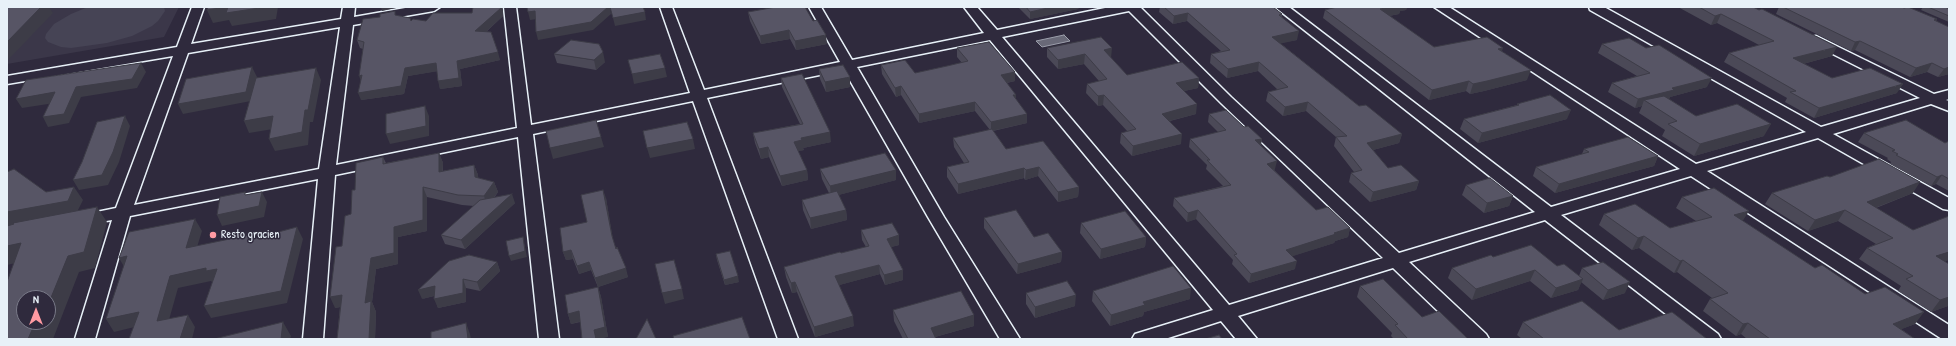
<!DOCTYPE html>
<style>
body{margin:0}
#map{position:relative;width:1956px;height:346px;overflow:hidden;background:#2f2a3d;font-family:"Patrick Hand",sans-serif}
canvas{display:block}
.frame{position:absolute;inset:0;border:8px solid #e8f1f8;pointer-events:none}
.north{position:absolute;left:16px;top:290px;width:40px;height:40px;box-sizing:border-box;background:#2f2a3d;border:1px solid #797a88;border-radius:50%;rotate:0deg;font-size:11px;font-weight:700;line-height:16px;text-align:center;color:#e8f1f8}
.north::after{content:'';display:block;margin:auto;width:14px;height:18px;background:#ff9aa2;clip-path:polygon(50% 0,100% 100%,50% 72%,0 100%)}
</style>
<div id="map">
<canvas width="1956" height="346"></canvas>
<div class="frame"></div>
<div class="north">N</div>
</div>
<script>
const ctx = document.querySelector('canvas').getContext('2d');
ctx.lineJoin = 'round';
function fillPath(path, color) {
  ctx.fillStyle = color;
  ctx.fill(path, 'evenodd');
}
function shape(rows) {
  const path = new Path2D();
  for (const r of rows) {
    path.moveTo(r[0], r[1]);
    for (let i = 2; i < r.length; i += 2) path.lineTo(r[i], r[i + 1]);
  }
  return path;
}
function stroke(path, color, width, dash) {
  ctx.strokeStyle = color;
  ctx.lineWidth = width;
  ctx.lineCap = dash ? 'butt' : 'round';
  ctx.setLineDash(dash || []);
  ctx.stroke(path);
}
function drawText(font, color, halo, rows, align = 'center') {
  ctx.font = font + ' "Patrick Hand",sans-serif';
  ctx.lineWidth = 3;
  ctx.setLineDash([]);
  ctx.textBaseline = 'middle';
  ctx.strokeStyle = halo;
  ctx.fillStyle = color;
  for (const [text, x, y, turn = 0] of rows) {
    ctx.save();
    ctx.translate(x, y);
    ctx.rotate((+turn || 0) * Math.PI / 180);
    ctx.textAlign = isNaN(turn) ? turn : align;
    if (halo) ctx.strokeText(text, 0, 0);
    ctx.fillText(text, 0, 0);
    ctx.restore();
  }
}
fillPath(shape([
 [7,7,179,7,164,37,7,64]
]), '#3b3749');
fillPath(shape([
 [88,7,164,7,165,11,158,21,152,26,132,36,107,43,71,48,61,47,48,42,45,38,46,34,54,24,71,14]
]), '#464455');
const water = shape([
 [1064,35,1070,41,1042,47,1036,41,1064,35]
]);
fillPath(water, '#696978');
stroke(water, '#9c9fab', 1);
const minor = shape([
 [192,7,204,7,191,44,341,19,343,7,355,7,354,17,411,7,440,7,434,11,353,25,336,165,517,128,504,7,516,7,531,125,690,93,660,7,672,7,704,90,840,62,809,7,821,7,852,60,984,33,964,7,977,7,997,30,1110,7,1140,7,1231,97,1399,253,1535,212,1275,7,1289,7,1551,207,1680,169,1434,7,1449,7,1696,164,1806,132,1590,10,1589,7,1604,7,1821,127,1920,98,1811,43,1809,40,1811,37,1816,36,1934,94,1949,90,1949,99,1946,100,1949,101,1949,111,1931,104,1833,134,1949,198,1949,210,1943,209,1818,138,1707,171,1949,325,1949,339,1942,339,1691,176,1561,215,1718,334,1721,339,1698,339,1545,220,1409,262,1486,334,1489,339,1467,339,1393,268,1238,316,1257,339,1236,339,1221,321,1165,339,1132,339,1135,334,1213,310,990,40,857,67,944,217,1020,339,1000,339,928,217,844,70,707,98,798,339,778,339,693,101,533,134,559,339,539,339,518,137,335,175,323,339,303,339,318,179,130,216,95,339,75,339,112,220,83,225,77,224,75,220,77,216,116,208,173,56,7,84,7,76,177,47,192,7],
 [1129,11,1221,103,1383,258,1229,305,1002,37,1129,11],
 [340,27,319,169,134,205,188,53,340,27]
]);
stroke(minor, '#e8f1f8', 3);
fillPath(minor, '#2f2a3d');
fillPath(shape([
 [1018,7,1079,7,1078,9,1030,19],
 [1160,7,1273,7,1282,14,1282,17,1297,40,1280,43,1359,106,1402,134,1399,143,1373,150,1388,168,1419,181,1416,190,1370,202,1349,182,1351,173,1354,172,1334,146,1336,137,1306,111,1283,116,1266,101,1268,92,1278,90,1258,71,1227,78,1210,63,1211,54,1221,51,1187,21,1173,24,1159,12],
 [1337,7,1407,7,1406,10,1400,11,1399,14,1389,16,1434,47,1502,52,1527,80,1484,91,1470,94,1466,91,1429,100,1323,18,1325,10],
 [1678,7,1753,7,1832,56,1803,64,1832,78,1897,93,1814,118,1785,102,1787,98,1724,62,1729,53,1759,45,1717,23,1711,25],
 [1779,7,1902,7,1937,19,1936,22,1949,74,1938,77,1927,72,1910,77,1855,50,1851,51,1776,14],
 [1923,7,1945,7,1949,9,1949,22,1921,10],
 [503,10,503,16,486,32,500,60,460,69,462,86,440,89,437,71,408,76,404,94,361,100,361,81,363,49,360,48,357,40,397,16,411,21,426,21,472,13],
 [748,12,827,44,796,50,790,39,761,44,750,21],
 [1602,44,1707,87,1670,97,1669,99,1696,116,1764,136,1694,156,1662,136,1665,130,1639,113,1642,106,1635,108,1608,92,1612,83,1637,76,1598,53],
 [957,48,1015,72,1015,81,1007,83,1016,100,1027,123,993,131,1006,149,1079,187,1078,197,1058,202,1038,176,1025,180,1024,178,958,194,947,177,947,167,964,163,954,147,953,138,990,130,975,111,919,123,901,95,896,97,882,74,881,65,915,73,947,66,962,63,957,57],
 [1047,48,1111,58,1127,75,1199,78,1198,88,1184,91,1196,114,1170,121,1181,144,1132,156,1120,143,1121,133,1128,132,1103,105,1098,106,1086,93,1087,84,1099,81,1084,64,1058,69,1047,57],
 [554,54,605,62,596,70,557,63],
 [819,69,850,87,826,92,820,79],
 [781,78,831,142,803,148,804,150,798,151,807,170,808,180,782,186,769,157,761,159,755,143,753,133,800,124,782,87],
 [1517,104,1567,119,1478,143,1460,129,1464,119,1517,105],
 [1209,114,1244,127,1262,139,1261,145,1275,169,1274,170,1316,210,1350,228,1348,237,1335,241,1334,243,1292,256,1295,269,1249,283,1232,264,1233,260,1196,219,1187,222,1173,206,1174,198,1223,186,1206,169,1207,165,1189,147,1190,139,1218,132,1208,122],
 [1864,133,1945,143,1949,141,1949,191,1936,184,1931,186,1890,164,1891,162,1887,159,1888,158,1858,142],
 [1584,149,1658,156,1654,166,1555,193,1533,176,1536,167,1582,154],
 [439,153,443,163,443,171,474,165,478,175,478,178,494,182,498,192,494,198,515,203,465,249,445,244,441,235,474,206,462,205,427,197,427,231,398,237,398,264,376,269,372,302,376,312,375,339,337,339,340,307,335,308,342,246,351,214,355,190,383,157,386,163],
 [820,169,896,180,838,195,846,210,847,220,811,229,803,210,802,200,829,193,822,179],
 [1830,177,1913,193,1876,208,1945,262,1949,264,1949,306,1948,306,1931,312,1898,291,1901,286,1859,259,1867,248,1876,244,1838,221,1808,231,1765,204,1772,193],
 [1466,185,1513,196,1509,206,1484,213,1462,195],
 [1682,197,1743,221,1815,268,1865,294,1915,324,1901,329,1915,339,1747,339,1741,334,1736,336,1703,311,1710,299,1712,298,1677,272,1674,273,1639,248,1632,250,1599,225,1604,214,1670,228,1696,221,1676,208],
 [606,198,613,242,628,277,598,287,601,297,608,337,580,322,571,324,568,314,598,287,591,270,579,274,573,259,566,260,563,252],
 [984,218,1034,237,1062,252,1061,262,1017,274,984,228],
 [1081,223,1146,237,1145,247,1100,259,1080,233],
 [861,230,899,235,899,245,891,247,903,270,903,280,885,285,880,274,839,285,854,326,815,337,797,292,792,293,786,277,784,267,866,247,862,240],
 [716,254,739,282,725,285,717,260],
 [1493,257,1557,266,1579,276,1582,268,1625,293,1603,300,1581,282,1578,290,1551,298,1530,281,1472,300,1448,278,1452,268],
 [497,262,500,271,480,291,466,288,466,302,438,308,434,296,422,299],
 [1360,286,1422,317,1467,339,1394,339,1391,336,1392,333,1357,297],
 [1093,291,1190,299,1144,312,1143,316,1110,326,1092,301],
 [1026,293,1075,306,1035,318,1026,304],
 [893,310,974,326,935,337,936,339,903,339,894,321],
 [1523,322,1619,330,1707,339,1522,339,1517,335]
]), '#4b4957');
fillPath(shape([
 [41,7,49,7,53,13,7,61,7,42],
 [226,7,278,7,276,19,232,26,229,20,213,23,207,10],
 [381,7,400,7,382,11],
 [501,7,502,7,503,10,503,16,478,39,475,31],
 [608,7,610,7,611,14,593,30,538,40,536,32],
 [1052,7,1079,7,1078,9,1030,19,1030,12],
 [1391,7,1407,7,1406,10,1400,11,1399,14,1377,18,1380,9],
 [535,11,537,19,530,20,528,12],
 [645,12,646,20,615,26,613,18],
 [1188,13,1187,21,1173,24,1174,16],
 [1721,14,1717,23,1711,25,1715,16],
 [789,30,790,39,761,44,760,36],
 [1299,31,1297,40,1270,46,1272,37],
 [826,35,827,44,796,50,795,41],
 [1860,41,1855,50,1851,51,1855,42],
 [1837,47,1832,56,1788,68,1793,58],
 [1112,48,1111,58,1104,50],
 [1503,48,1500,57,1498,49],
 [498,52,500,60,460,69,462,86,440,89,438,81,457,61],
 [603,52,605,62,596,70,594,60],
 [1085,54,1084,64,1058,69,1058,60],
 [1259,62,1258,71,1227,78,1228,69],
 [141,63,146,72,137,88,81,97,69,123,48,127,43,117,76,87],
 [436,63,439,71,408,76,404,94,361,100,358,93,405,68],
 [1932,63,1927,72,1910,77,1916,68],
 [252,67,257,77,251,101,183,114,178,104],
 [1949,67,1949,74,1938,77,1944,69],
 [316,68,321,80,313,122,310,122,308,145,275,151,269,139],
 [665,68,667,77,634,84,632,74],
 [1531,70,1527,80,1484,91,1470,94,1473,84],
 [1015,72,1015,81,1001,84,1001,75],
 [362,75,362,84,359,76],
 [850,77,850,87,826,92,825,82],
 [1199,78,1198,88,1175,93,1176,83],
 [1712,78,1707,87,1670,97,1669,99,1650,104,1644,100,1642,106,1635,108,1638,99,1672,88],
 [1469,81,1466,91,1429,100,1432,90],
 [1903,84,1897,93,1814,118,1819,108],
 [901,86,901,95,896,97,895,88],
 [55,92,61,102,22,108,16,99],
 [1013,95,1016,95,1016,104],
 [1104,95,1103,105,1098,106,1098,96],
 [975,102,975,111,919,123,919,114],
 [1308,102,1306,111,1283,116,1285,107],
 [1197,104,1196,114,1161,123,1162,114],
 [425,106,429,116,429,136,390,144,386,134],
 [1571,110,1567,119,1478,143,1482,133],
 [1027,114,1027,123,991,131,991,122],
 [125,116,130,126,119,162,108,185,79,190,73,180],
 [273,116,279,128,249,133,244,121],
 [1771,124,1764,136,1694,156,1700,144],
 [830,132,831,142,803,148,804,150,795,152,794,142,801,138],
 [1182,134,1181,144,1132,156,1133,146],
 [1402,134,1399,143,1365,152,1367,143],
 [601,137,604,147,553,159,550,148],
 [693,139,695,149,650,158,647,148],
 [1262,139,1260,147,1255,140],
 [768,147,769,157,761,159,759,149],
 [439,153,443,163,442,183,439,172],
 [1658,156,1654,166,1555,193,1559,184],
 [1277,161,1275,169,1266,172,1267,164],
 [474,165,478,175,479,188,475,177],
 [1039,167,1038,176,1025,180,1026,170],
 [1024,168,1024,178,958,194,958,184],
 [807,170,808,180,782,186,780,176],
 [896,170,896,180,831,197,830,186],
 [1942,175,1936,184,1931,186,1937,177],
 [1419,181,1416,190,1370,202,1373,192],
 [494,182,498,192,487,206,484,196],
 [1920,182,1913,193,1859,214,1867,202],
 [74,187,83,200,76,214,13,223,15,226,8,227,7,225,7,212],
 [423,187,427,197,427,231,398,237,398,264,376,269,372,302,376,312,375,339,369,339,365,303,371,258],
 [1079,187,1078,197,1058,202,1058,192],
 [603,190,606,198,614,245,612,236],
 [262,192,267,202,264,217,222,226,217,215],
 [512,194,515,203,465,249,461,240],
 [1513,196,1509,206,1484,213,1487,203],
 [97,207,107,222,95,268,79,272,53,339,28,339,32,330,41,322,48,322,48,305,68,256],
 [846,210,847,220,811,229,810,218],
 [1198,210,1196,219,1187,222,1188,213],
 [1845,210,1838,221,1808,231,1815,220],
 [1749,211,1742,222,1734,215],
 [195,219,202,231,193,260,186,248],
 [297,227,303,239,287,303,211,318,204,306],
 [1350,228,1348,237,1335,241,1334,243,1284,259,1286,250,1334,233],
 [249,235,255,247,248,240],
 [899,235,899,245,887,248,887,239],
 [1644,236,1639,248,1632,250,1638,238],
 [523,237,524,243,527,257,511,261,509,256],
 [1146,237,1145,247,1100,259,1101,249],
 [21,243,32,259,7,265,7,246],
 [571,250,573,259,566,260,563,252],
 [1062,252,1061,262,1017,274,1018,264],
 [1949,252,1949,260,1928,268,1936,256],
 [127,256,126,270,119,258],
 [1683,260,1677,272,1674,273,1680,261],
 [1297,261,1295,269,1249,283,1251,274],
 [497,262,500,271,480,291,477,282],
 [589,262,591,270,579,274,577,266],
 [879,265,880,274,836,286,835,276],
 [206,268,217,269,213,283,211,281,178,288,165,334,157,321,170,276],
 [626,268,628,277,598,287,595,278],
 [903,270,903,280,885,285,884,275],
 [1535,270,1530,281,1472,300,1476,289],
 [738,276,739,282,725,285,724,280],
 [463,279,466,288,466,302,438,308,434,299],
 [1583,279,1578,290,1551,298,1556,288],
 [795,282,797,292,792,293,791,283],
 [1630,282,1625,293,1603,300,1608,290],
 [435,286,438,295,422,299,418,290],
 [598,287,601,297,608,337,600,339,596,339,594,330],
 [1191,288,1190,299,1144,312,1143,316,1110,326,1111,315,1143,302],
 [682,289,684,299,665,304,662,293],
 [342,295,347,306,335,308,330,297],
 [1076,295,1075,306,1035,318,1035,307],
 [1949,297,1949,304,1948,306,1931,312,1940,300],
 [579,311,582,321,571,324,568,314],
 [139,312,147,324,114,332,106,319],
 [1924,312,1915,324,1884,336,1893,324],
 [188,315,195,327,192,339,180,339],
 [974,315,974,326,931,338,931,328],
 [853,316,854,326,815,337,814,327],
 [283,322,291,336,290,339,281,339],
 [466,323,470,334,471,339,468,339],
 [1748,323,1741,334,1736,336,1743,324]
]), '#3d3c47');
const building = shape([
 [7,7,41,7,7,42,7,7],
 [208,7,226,7,207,10,208,7],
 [228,7,266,7,226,13,228,7],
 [473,7,501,7,501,8,475,31,491,32,498,52,457,61,459,78,438,81,436,63,405,68,401,86,358,93,362,75,359,76,364,42,357,40,363,19,380,17,380,14,395,11,395,15,410,18,411,21,413,19,426,21,433,13,472,13,473,7],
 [527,7,608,7,591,22,536,32,535,11,528,12,527,7],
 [610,7,643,7,645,12,613,18,610,7],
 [776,7,805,7,813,21,817,20,826,35,795,41,789,30,760,36,748,12,776,7],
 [1026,7,1052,7,1030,12,1026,7],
 [1164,7,1273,7,1282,14,1279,15,1299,31,1272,37,1359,106,1366,105,1402,134,1367,143,1388,168,1401,165,1419,181,1373,192,1351,173,1362,170,1336,137,1347,136,1308,102,1285,107,1268,92,1288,87,1259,62,1228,69,1211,54,1230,50,1188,13,1174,16,1164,7],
 [1337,7,1391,7,1380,9,1434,47,1487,37,1503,48,1498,49,1531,70,1487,81,1473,84,1469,81,1432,90,1325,10,1337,7],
 [1699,7,1753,7,1759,10,1762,9,1837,47,1793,58,1832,78,1870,68,1903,84,1819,108,1790,92,1796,91,1729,53,1774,41,1721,14,1715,16,1699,7],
 [1783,7,1902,7,1904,8,1908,7,1937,19,1934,20,1949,27,1949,67,1944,69,1932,63,1916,68,1860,41,1855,42,1783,7],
 [1928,7,1945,7,1949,9,1949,16,1928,7],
 [1101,37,1112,48,1104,50,1127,75,1182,62,1199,78,1176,83,1197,104,1162,114,1182,134,1133,146,1121,133,1136,129,1104,95,1098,96,1087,84,1107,79,1085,54,1058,60,1047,48,1101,37],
 [1629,38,1646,48,1659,45,1712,78,1672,88,1674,90,1638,99,1612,83,1650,73,1602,44,1629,38],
 [571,40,599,44,603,52,594,60,554,54,571,40],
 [989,42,1015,72,1001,75,1016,95,1013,95,1027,114,991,122,975,102,919,114,901,86,895,88,881,65,905,60,915,73,947,66,968,61,957,48,989,42],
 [660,54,665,68,632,74,628,60,660,54],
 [141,63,132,79,76,87,64,114,43,117,55,92,16,99,26,80,141,63],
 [843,65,850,77,825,82,819,69,843,65],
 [252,67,246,92,178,104,186,79,252,67],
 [316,68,308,110,305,110,302,132,269,139,273,116,244,121,256,78,316,68],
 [802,74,830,132,801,138,802,140,794,142,807,170,780,176,768,147,759,149,753,133,803,124,781,78,802,74],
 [1550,95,1571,110,1482,133,1464,119,1519,105,1517,104,1550,95],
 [1664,96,1696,116,1737,104,1771,124,1700,144,1668,124,1677,121,1644,100,1664,96],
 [425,106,426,126,386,134,386,114,425,106],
 [1226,110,1244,127,1248,126,1262,139,1255,140,1277,161,1267,164,1301,196,1316,210,1328,207,1350,228,1334,233,1336,234,1286,250,1297,261,1251,274,1234,255,1237,254,1198,210,1188,213,1174,198,1231,185,1207,160,1210,160,1190,139,1226,130,1209,114,1226,110],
 [125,116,113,152,102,175,73,180,82,162,97,122,125,116],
 [596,120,601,137,550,148,546,131,596,120],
 [1906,120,1945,143,1949,141,1949,179,1942,175,1937,177,1896,155,1898,154,1892,151,1895,150,1864,133,1906,120],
 [687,122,693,139,647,148,643,131,687,122],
 [992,129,1006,149,1043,141,1079,187,1058,192,1039,167,1026,170,1024,168,958,184,947,167,969,162,953,138,992,129],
 [1628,137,1658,156,1559,184,1536,167,1589,152,1584,149,1628,137],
 [439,153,439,172,474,165,475,177,494,182,484,196,458,195,423,187,423,220,394,227,394,253,371,258,365,303,371,301,369,339,337,339,342,295,330,297,336,247,342,246,345,216,351,214,352,190,355,190,356,163,383,157,383,164,439,153],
 [885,153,896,170,830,186,820,169,885,153],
 [1879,159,1920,182,1867,202,1913,230,1949,216,1949,252,1936,256,1949,264,1949,297,1940,300,1906,279,1913,276,1867,248,1893,238,1845,210,1815,220,1772,193,1827,176,1830,177,1879,159],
 [14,169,46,192,74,187,68,201,7,212,7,172,14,169],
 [1490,178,1513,196,1487,203,1466,185,1490,178],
 [1714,188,1749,211,1734,215,1815,268,1822,265,1865,294,1885,287,1924,312,1893,324,1915,339,1770,339,1748,323,1743,324,1710,299,1728,293,1683,260,1680,261,1644,236,1638,238,1604,214,1635,204,1670,228,1712,217,1682,197,1714,188],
 [603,190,612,236,616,249,617,247,626,268,595,278,589,262,577,266,571,250,563,252,560,228,587,222,581,195,603,190],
 [837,191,846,210,810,218,802,200,837,191],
 [245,192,245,195,262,192,259,206,217,215,220,197,245,192],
 [512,194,461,240,441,235,480,200,512,194],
 [97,207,84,252,68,256,48,305,48,298,24,298,24,322,41,322,38,329,32,330,28,339,7,339,7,282,21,243,7,246,7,226,14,224,13,223,97,207],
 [1016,210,1034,237,1048,233,1062,252,1018,264,984,218,1016,210],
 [1125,211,1146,237,1101,249,1081,223,1125,211],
 [195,219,186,248,249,235,248,240,297,227,281,291,204,306,217,269,206,271,206,268,170,276,157,321,188,315,180,339,129,339,139,312,106,319,127,256,119,258,129,232,195,219],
 [892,223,899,235,887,239,903,270,884,275,879,265,835,276,853,316,814,327,795,282,791,283,784,267,840,252,841,253,869,246,861,230,892,223],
 [523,237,525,251,509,256,506,241,523,237],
 [1531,245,1557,266,1564,264,1583,279,1556,288,1535,270,1476,289,1452,268,1491,255,1493,257,1531,245],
 [730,251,738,276,724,280,716,254,730,251],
 [469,255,497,262,477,282,463,279,463,293,434,299,435,286,418,290,449,261,469,255],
 [674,260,682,289,662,293,655,264,674,260],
 [1603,262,1630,282,1608,290,1582,268,1603,262],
 [1173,266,1191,288,1143,302,1145,305,1111,315,1093,291,1173,266],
 [1383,279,1422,317,1439,311,1467,338,1463,339,1408,339,1395,325,1398,324,1360,286,1383,279],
 [1067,281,1076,295,1035,307,1026,293,1067,281],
 [598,287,605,327,594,330,596,339,582,339,579,311,568,314,565,295,598,287],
 [961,291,974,315,931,328,936,339,908,339,893,310,961,291],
 [1582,301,1619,330,1672,312,1707,339,1544,339,1523,322,1582,301],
 [742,317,750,339,674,339,673,336,742,317],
 [647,319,656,339,636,339,647,319],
 [283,322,281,339,214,339,283,322],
 [466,323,468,339,431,339,431,332,466,323],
 [1219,335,1222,339,1205,339,1219,335]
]);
fillPath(building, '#575565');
stroke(building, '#3d3c47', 1);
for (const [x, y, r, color] of [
 [213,235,4,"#ff9aa2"]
]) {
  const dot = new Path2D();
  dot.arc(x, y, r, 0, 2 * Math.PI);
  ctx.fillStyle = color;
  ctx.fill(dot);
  stroke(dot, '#2f2a3d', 1.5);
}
drawText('12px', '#e8f1f8', '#2f2a3d', [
 ["Resto gracien",221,235]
], 'left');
</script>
